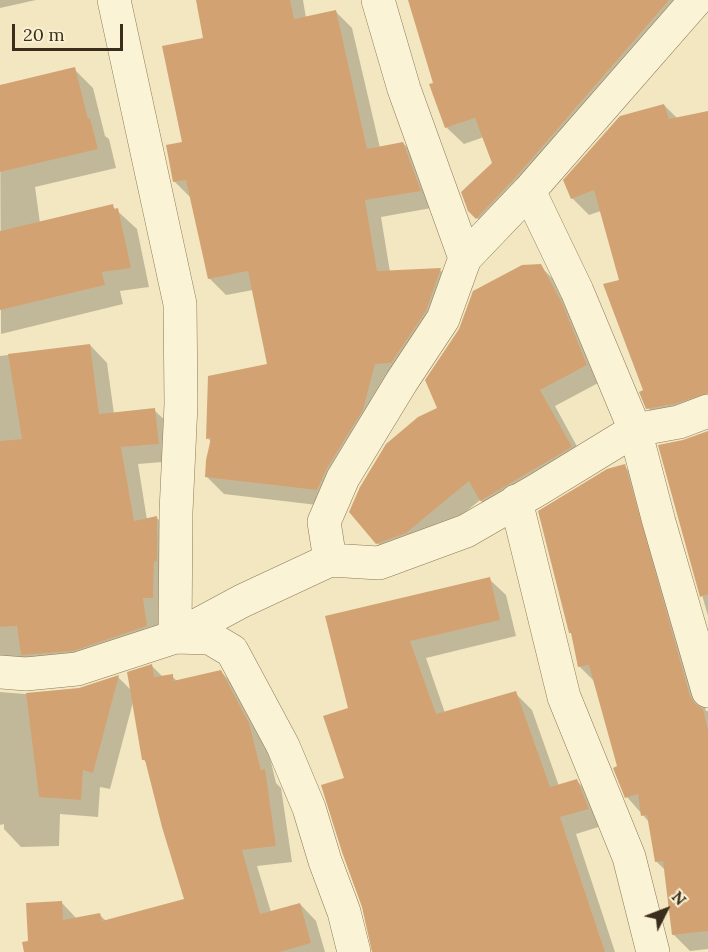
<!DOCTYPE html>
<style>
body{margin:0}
#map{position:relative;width:708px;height:952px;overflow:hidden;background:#f2e7c1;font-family:Lora,serif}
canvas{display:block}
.north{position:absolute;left:636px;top:880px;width:60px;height:60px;-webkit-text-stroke:4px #f8f0d1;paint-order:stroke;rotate:48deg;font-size:16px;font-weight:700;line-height:24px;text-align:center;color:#3b2d1c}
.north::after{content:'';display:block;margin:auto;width:21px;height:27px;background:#3b2d1c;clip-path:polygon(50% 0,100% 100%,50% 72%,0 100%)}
.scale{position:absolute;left:12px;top:24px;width:111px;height:27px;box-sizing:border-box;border:3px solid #3b2d1c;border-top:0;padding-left:8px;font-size:18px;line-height:21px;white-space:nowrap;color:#3b2d1c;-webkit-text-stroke:4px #f8f0d1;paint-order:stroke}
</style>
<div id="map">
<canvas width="708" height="952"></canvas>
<div class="north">N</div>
<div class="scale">20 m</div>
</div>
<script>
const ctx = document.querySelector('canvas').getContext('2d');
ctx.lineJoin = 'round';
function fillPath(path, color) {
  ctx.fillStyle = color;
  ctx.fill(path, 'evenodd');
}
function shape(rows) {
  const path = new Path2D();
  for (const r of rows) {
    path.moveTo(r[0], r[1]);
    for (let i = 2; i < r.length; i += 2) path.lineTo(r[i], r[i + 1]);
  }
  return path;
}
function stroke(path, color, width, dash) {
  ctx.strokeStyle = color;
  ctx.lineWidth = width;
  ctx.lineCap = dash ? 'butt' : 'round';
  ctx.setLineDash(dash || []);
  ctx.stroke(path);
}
fillPath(shape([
 [0,0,36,0,0,8],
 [197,0,303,0,306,18,335,11,352,28,380,148,403,143,420,160,437,207,381,217,390,272,440,270,457,286,334,507,224,494,207,477,211,442,208,438,269,365,253,290,226,295,209,278,192,199,174,181,184,143,204,40],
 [410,0,701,0,494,235,469,210,494,163,484,137,464,144,447,128,431,85,435,84],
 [74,69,93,88,105,136,109,139,116,168,35,187,40,223,112,206,137,229,149,287,120,291,123,304,1,334,0,87],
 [664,105,678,119,708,112,708,414,665,425,648,408,621,281,601,211,589,215,572,198],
 [540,266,556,282,602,381,555,406,586,463,496,516,480,500,421,549,393,559,377,543,439,408],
 [90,345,107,363,114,414,154,410,172,427,175,461,138,464,147,520,157,518,174,535,163,644,0,683,0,356],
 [708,433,708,616,660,446,686,441],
 [624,466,641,483,706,711,708,711,708,949,690,951,673,934,665,870,656,861,649,822,627,797,595,682,579,666],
 [489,579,506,595,516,636,426,658,445,713,515,693,532,710,559,786,576,780,593,797,605,825,576,834,615,952,375,952,346,779,350,709,327,617],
 [152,666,163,677,172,676,177,681,220,671,237,688,266,741,276,783,281,788,292,862,257,866,271,912,300,904,316,921,325,952,30,952,62,903,77,919,100,915,106,921,186,900,148,764,144,760,133,702,110,789,100,787,98,817,60,814,59,846,21,847,4,829,4,824,0,825,0,692,25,694,79,689,118,677,131,690]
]), '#0003');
fillPath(shape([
 [196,0,290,0,294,19,336,10,367,149,403,142,421,191,365,200,377,271,441,268,426,311,391,363,375,364,363,410,327,468,317,490,205,477,206,460,211,438,206,439,208,376,267,364,248,271,208,279,186,180,173,182,166,145,182,142,162,46,203,38],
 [408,0,669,0,515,178,476,219,468,211,461,192,492,163,475,118,445,128,429,84,433,83],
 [75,67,88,119,90,118,98,149,0,172,0,85],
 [664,104,669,119,708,111,708,393,674,404,646,409,639,392,643,390,603,284,619,280,594,190,571,199,563,180,620,116],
 [113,204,114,209,118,208,131,268,102,272,105,285,0,310,0,231],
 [541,264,562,303,587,365,540,390,572,447,480,501,469,481,406,533,376,544,349,512,360,487,386,444,418,417,437,408,425,380,459,329,473,291,522,265],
 [90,344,99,414,155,408,159,444,121,447,134,521,157,516,157,561,154,562,153,598,143,598,147,626,73,651,21,655,17,626,0,627,0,441,22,439,8,354],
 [708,431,708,594,700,597,658,445,683,440],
 [625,464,690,696,695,704,703,709,708,730,708,931,672,935,663,861,655,862,647,815,641,816,638,794,625,798,613,768,617,766,589,665,578,667,571,633,569,633,538,511,607,469],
 [490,577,500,620,410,641,436,714,516,691,550,787,577,779,589,809,560,817,605,952,372,952,362,907,342,852,321,785,344,778,323,716,348,708,325,616],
 [152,664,154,677,173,674,173,681,221,670,249,723,261,770,265,769,276,846,242,850,260,914,300,903,311,943,280,952,24,952,22,942,28,941,26,903,62,901,63,920,100,913,102,921,184,899,162,827,145,760,142,760,127,672],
 [119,675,93,773,83,770,81,800,39,797,26,693,79,688]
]), '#d3a273');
const minor = shape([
 [378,0,404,89,465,258],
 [529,191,577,291,635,430,659,522,708,691],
 [516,501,564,697,629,857,653,952],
 [330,560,379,563,466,531,537,490,635,430,679,422,708,411],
 [175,637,242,601,330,560,324,522,343,478,402,381,443,319,465,258,529,191,696,0],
 [175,637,210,638,232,651,283,746,309,808,325,861,344,912,354,952],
 [0,672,26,674,77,669,175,637,176,512,181,404,180,304,114,0]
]);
stroke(minor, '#8d7857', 34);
stroke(minor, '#fbf3d5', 33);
</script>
